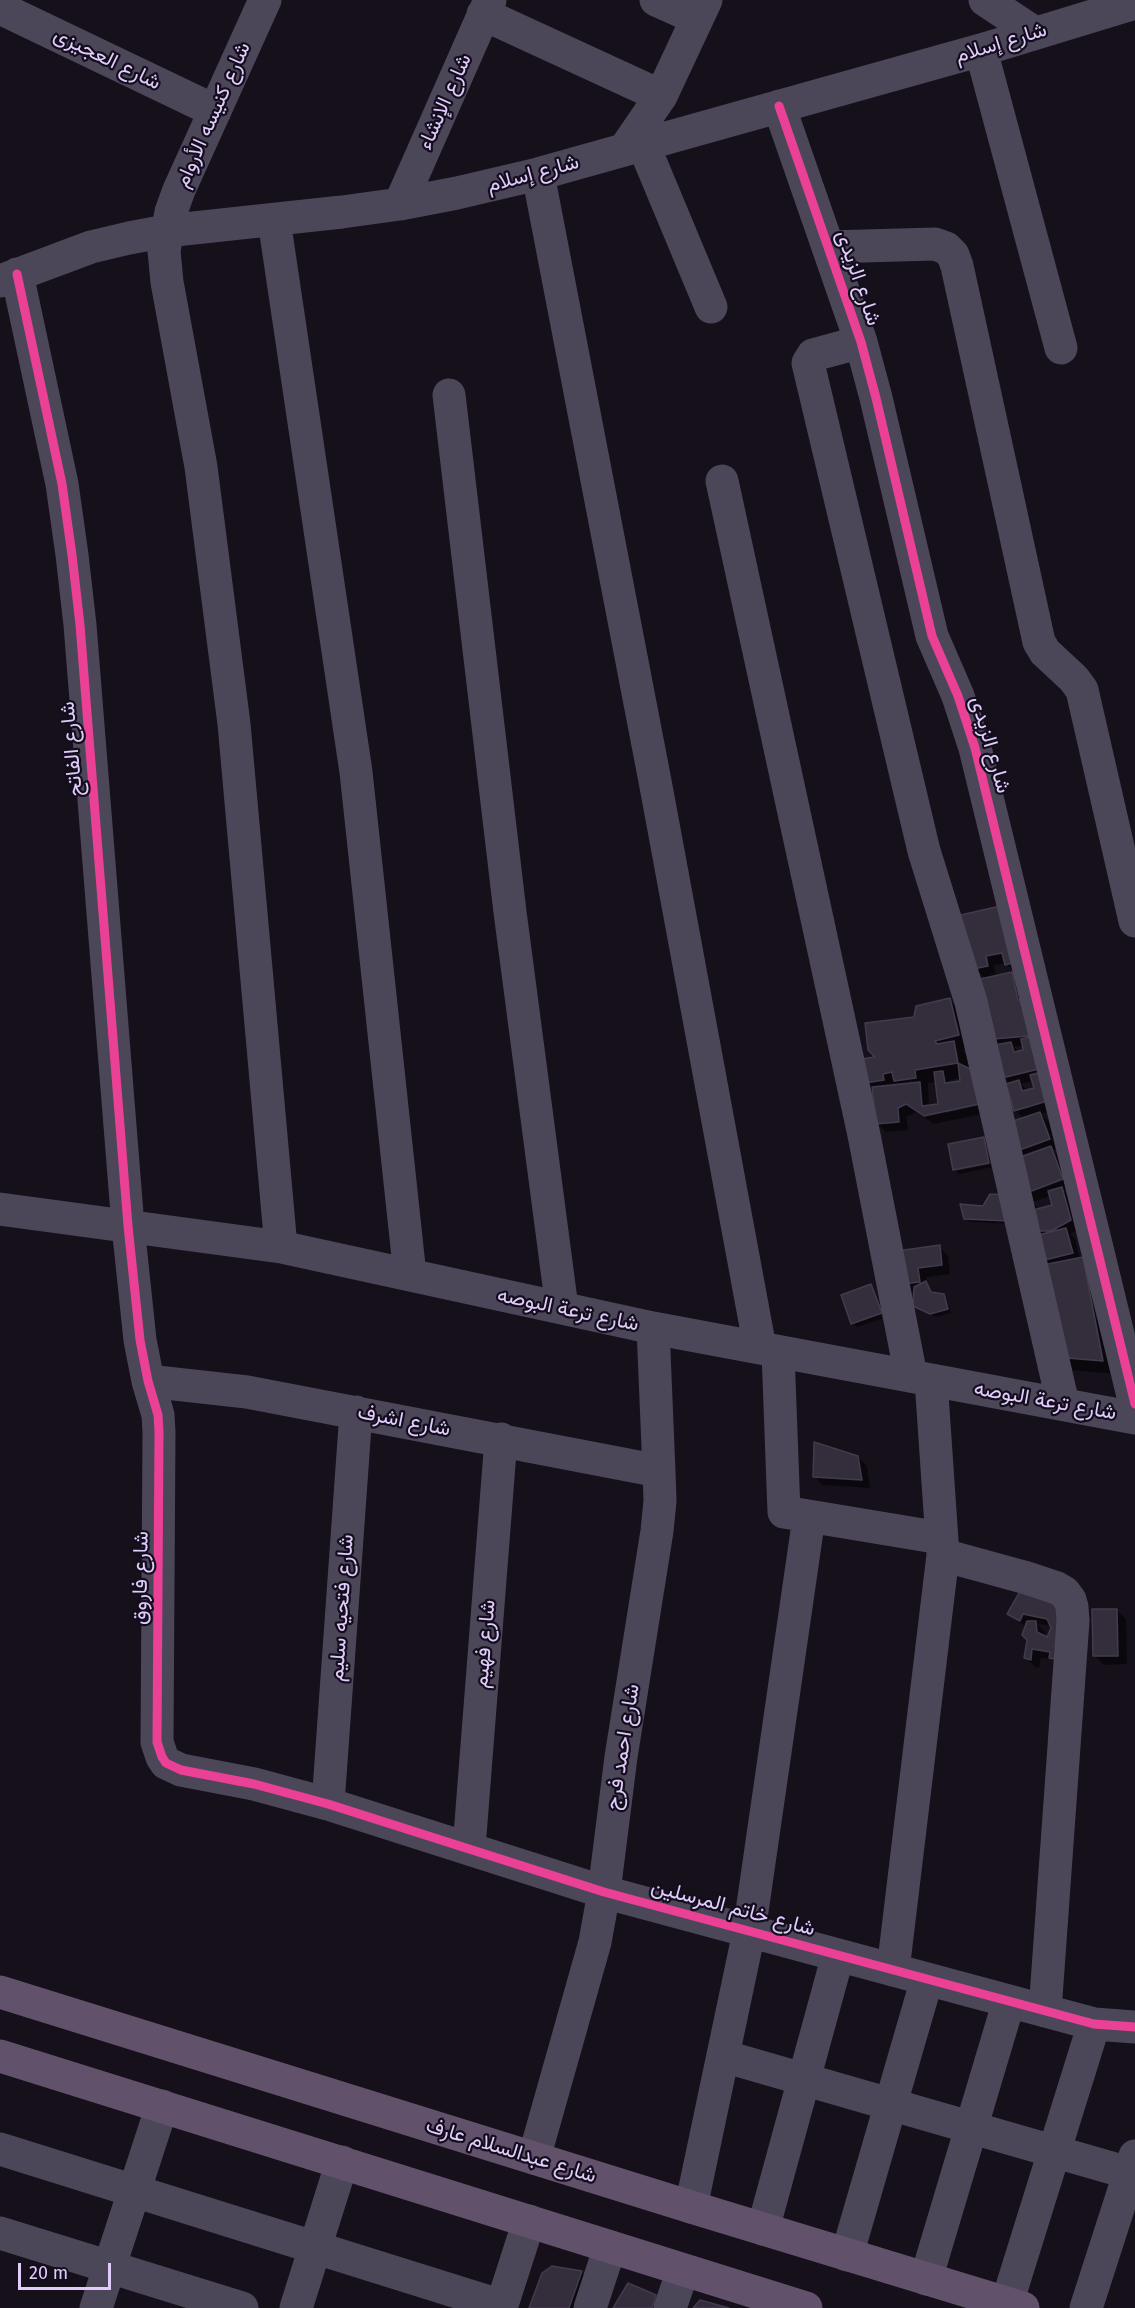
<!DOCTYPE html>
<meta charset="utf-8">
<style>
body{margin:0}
#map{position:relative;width:1135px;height:2308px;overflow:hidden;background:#15101a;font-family:"Fira Sans",sans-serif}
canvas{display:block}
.scale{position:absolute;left:18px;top:2263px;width:93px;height:27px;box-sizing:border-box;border:3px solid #e0cdfb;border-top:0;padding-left:8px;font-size:18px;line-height:21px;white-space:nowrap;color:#e0cdfb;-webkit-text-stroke:4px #140d1d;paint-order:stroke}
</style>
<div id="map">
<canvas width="1135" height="2308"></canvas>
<div class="scale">20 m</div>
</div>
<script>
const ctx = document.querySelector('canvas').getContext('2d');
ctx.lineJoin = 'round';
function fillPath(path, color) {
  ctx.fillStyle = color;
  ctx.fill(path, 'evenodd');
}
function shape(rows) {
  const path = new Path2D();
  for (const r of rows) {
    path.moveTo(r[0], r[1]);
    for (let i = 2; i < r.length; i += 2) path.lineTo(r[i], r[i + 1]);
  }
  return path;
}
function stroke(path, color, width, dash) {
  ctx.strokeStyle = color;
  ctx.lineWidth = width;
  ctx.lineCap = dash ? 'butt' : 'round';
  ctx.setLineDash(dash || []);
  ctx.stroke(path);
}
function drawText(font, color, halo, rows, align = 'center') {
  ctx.font = font + ' "Fira Sans",Vazirmatn,sans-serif';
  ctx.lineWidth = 4.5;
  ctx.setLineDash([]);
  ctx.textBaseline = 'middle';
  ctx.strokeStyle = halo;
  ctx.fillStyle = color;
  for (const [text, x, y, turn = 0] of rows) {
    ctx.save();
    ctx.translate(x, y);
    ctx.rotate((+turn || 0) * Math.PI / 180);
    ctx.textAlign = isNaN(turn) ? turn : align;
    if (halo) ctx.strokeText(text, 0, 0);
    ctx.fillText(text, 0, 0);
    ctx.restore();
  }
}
fillPath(shape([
 [1008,906,1011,965,1022,962,1015,973,1006,963,994,965,996,977,1011,974,1020,983,1063,1108,1041,1114,1049,1122,1058,1148,1052,1150,1060,1157,1071,1188,1064,1191,1071,1197,1079,1229,1070,1234,1075,1239,1080,1259,1082,1259,1116,1374,1071,1370,1015,1151,1024,1119,1015,1110,1011,1084,1004,1077,1001,1045,994,1039,986,979,974,968],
 [1024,1046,1025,1051,1019,1052,1014,1047],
 [1033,1081,1036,1090,1028,1091,1021,1084],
 [1051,1196,1054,1206,1039,1210,1032,1202],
 [949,1000,963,1013,971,1049,962,1051,968,1056,970,1071,946,1113,985,1104,987,1113,934,1124,916,1112,906,1117,908,1130,886,1132,877,1123,874,1097,859,1084,877,1058,915,1018],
 [961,1078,961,1083,952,1084,950,1080],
 [937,1082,940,1106,929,1107,928,1083],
 [984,1139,988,1143,992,1161,956,1168,956,1171,950,1146],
 [992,1164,993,1167,959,1174,956,1171],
 [984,1208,1013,1224,969,1222,965,1218],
 [939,1247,948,1256,950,1274,926,1277,927,1285,933,1294,943,1296,947,1300,951,1313,936,1317,919,1310,915,1306,915,1292,912,1292,903,1283,899,1252],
 [871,1286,873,1288,871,1288,882,1319,857,1327,852,1323],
 [858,1457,867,1466,870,1488,823,1485,814,1476],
 [1011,1585,1076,1585,1060,1667,1052,1659,1041,1658,1039,1668,1035,1667,1026,1658,1029,1640,1026,1627,1009,1614,1020,1594],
 [1036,1623,1052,1626,1048,1639,1045,1638,1045,1632],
 [1117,1610,1126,1619,1127,1664,1104,1665,1095,1656],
 [581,2272,590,2281,581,2308,531,2308]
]), '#0007');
const building = shape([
 [1009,904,1016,962,1005,965,1002,953,986,956,988,966,973,969,952,917,1009,904],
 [1012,972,1018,1000,1033,997,1041,1035,993,1039,980,979,1012,972],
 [950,998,959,1035,935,1041,937,1044,954,1041,958,1063,915,1070,916,1078,894,1081,892,1072,883,1074,884,1080,858,1084,854,1060,875,1057,868,1050,865,1023,914,1017,916,1006,950,998],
 [1036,1036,1043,1068,1002,1078,995,1045,1011,1042,1014,1052,1023,1050,1021,1039,1036,1036],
 [958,1063,972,1070,979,1104,924,1116,906,1104,898,1108,899,1122,876,1124,872,1087,920,1082,922,1106,938,1104,934,1072,943,1071,945,1083,960,1081,958,1063],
 [1046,1071,1054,1099,1014,1111,1006,1084,1019,1080,1022,1091,1034,1088,1030,1075,1046,1071],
 [1040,1112,1050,1139,1014,1152,1004,1124,1040,1112],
 [984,1137,989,1163,953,1170,948,1144,984,1137],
 [1051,1146,1063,1179,1021,1195,1009,1161,1051,1146],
 [1062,1187,1071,1220,1051,1231,1028,1231,1033,1210,1052,1205,1048,1191,1062,1187],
 [990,1194,1010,1195,1009,1221,964,1219,960,1204,983,1206,990,1194],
 [1066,1228,1073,1253,1033,1263,1026,1238,1066,1228],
 [940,1245,942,1265,918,1268,920,1282,902,1284,897,1251,940,1245],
 [1083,1257,1103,1361,1055,1357,1038,1266,1083,1257],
 [926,1281,931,1292,944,1294,948,1309,930,1314,913,1306,914,1287,926,1281],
 [871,1284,882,1313,851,1324,841,1295,871,1284],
 [814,1442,858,1456,862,1480,813,1477,814,1442],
 [1077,1584,1066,1661,1049,1658,1050,1652,1032,1649,1031,1660,1024,1658,1027,1640,1022,1635,1027,1621,1036,1621,1037,1632,1047,1637,1051,1628,1047,1619,1023,1614,1020,1621,1007,1614,1020,1591,1077,1584],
 [1092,1609,1117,1609,1118,1656,1093,1656,1092,1609],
 [552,2266,582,2271,569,2308,529,2308,542,2273,552,2266],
 [628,2283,656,2295,652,2308,613,2308,628,2283],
 [700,2300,729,2308,693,2308,700,2300]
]);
fillPath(building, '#342e3c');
stroke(building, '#433b4d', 1.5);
stroke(shape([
 [265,0,179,190,171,212,164,251,167,282,201,467,234,724,281,1247],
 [656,0,696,18],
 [985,0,1035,33],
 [0,8,215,111],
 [483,14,661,96],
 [981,50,1061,348],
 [779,106,861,342,876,398,932,636,958,696,975,748,1135,1404],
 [643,144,711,307],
 [624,150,661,96,706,0],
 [538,174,655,781,760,1348],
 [400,204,490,0],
 [274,220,356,772,410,1275],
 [828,247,935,244,946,248,953,255,957,266,1039,642,1045,652,1074,679,1082,690,1135,921],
 [17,274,62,484,72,555,80,625,128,1226,140,1340,148,1381,158,1415,159,1432,157,1742,162,1757,166,1763,181,1770,254,1784,328,1804,604,1892,1094,2024,1135,2027],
 [0,281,91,247,129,238,166,231,342,212,400,204,457,193,538,174,981,50,1135,3],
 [861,342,813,355,808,363,924,851,971,1002,1063,1404],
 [449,395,510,912,562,1308],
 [722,481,864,1135,911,1376],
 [0,1209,281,1247,653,1328,1135,1418],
 [778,1352,784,1512,941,1538],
 [148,1381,247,1392,659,1471],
 [943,1555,1027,1578,1057,1588,1064,1592,1070,1600,1072,1607,1073,1621,1045,2011],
 [328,1804,356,1412],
 [469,1848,501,1439],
 [893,1970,943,1555,931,1380],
 [723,2056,1129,2173],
 [0,2149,502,2306],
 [534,2158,595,1942,604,1892,621,1757,657,1531,660,1501,659,1471,653,1328],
 [691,2207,749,1932,809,1517],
 [763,2229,838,1955],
 [0,2233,242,2308],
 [847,2255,927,1979],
 [926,2279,1009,2001],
 [1007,2303,1094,2024],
 [96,2308,162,2106],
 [296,2308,342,2162],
 [501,2308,529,2221],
 [590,2308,610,2247],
 [670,2308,683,2270],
 [1086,2308,1135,2156]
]), '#4c4659', 33);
stroke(shape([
 [0,1992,691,2207,1023,2308],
 [0,2056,806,2308]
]), '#62516a', 33);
stroke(shape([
 [779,106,861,342,876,398,932,636,958,696,975,748,1135,1404],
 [17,274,62,484,72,555,80,625,128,1226,140,1340,148,1381,158,1415,159,1432,157,1742,162,1757,166,1763,181,1770,254,1784,328,1804,604,1892,1094,2024,1135,2027]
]), '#ea4096', 9);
drawText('21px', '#e0cdfb', '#140d1d', [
 ["شارع إسلام",1001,43,-17],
 ["شارع العجيزى",107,59,26],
 ["شارع الإنشاء",445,102,-66],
 ["شارع كنيسه الأروام",213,115,-66],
 ["شارع إسلام",533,174,-15],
 ["شارع الزيدى",858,278,71],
 ["شارع الزيدى",990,745,74],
 ["شارع الفاتح",72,749,-95],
 ["شارع ترعة البوصه",568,1310,12],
 ["شارع ترعة البوصه",1045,1401,10],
 ["شارع اشرف",404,1421,11],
 ["شارع فاروق",141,1578,-89],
 ["شارع فتحيه سليم",342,1608,-86],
 ["شارع فهيم",485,1644,-85],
 ["شارع احمد فرج",623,1747,-81],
 ["شارع خاتم المرسلين",733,1908,15],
 ["شارع عبدالسلام عارف",511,2151,17]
]);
</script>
